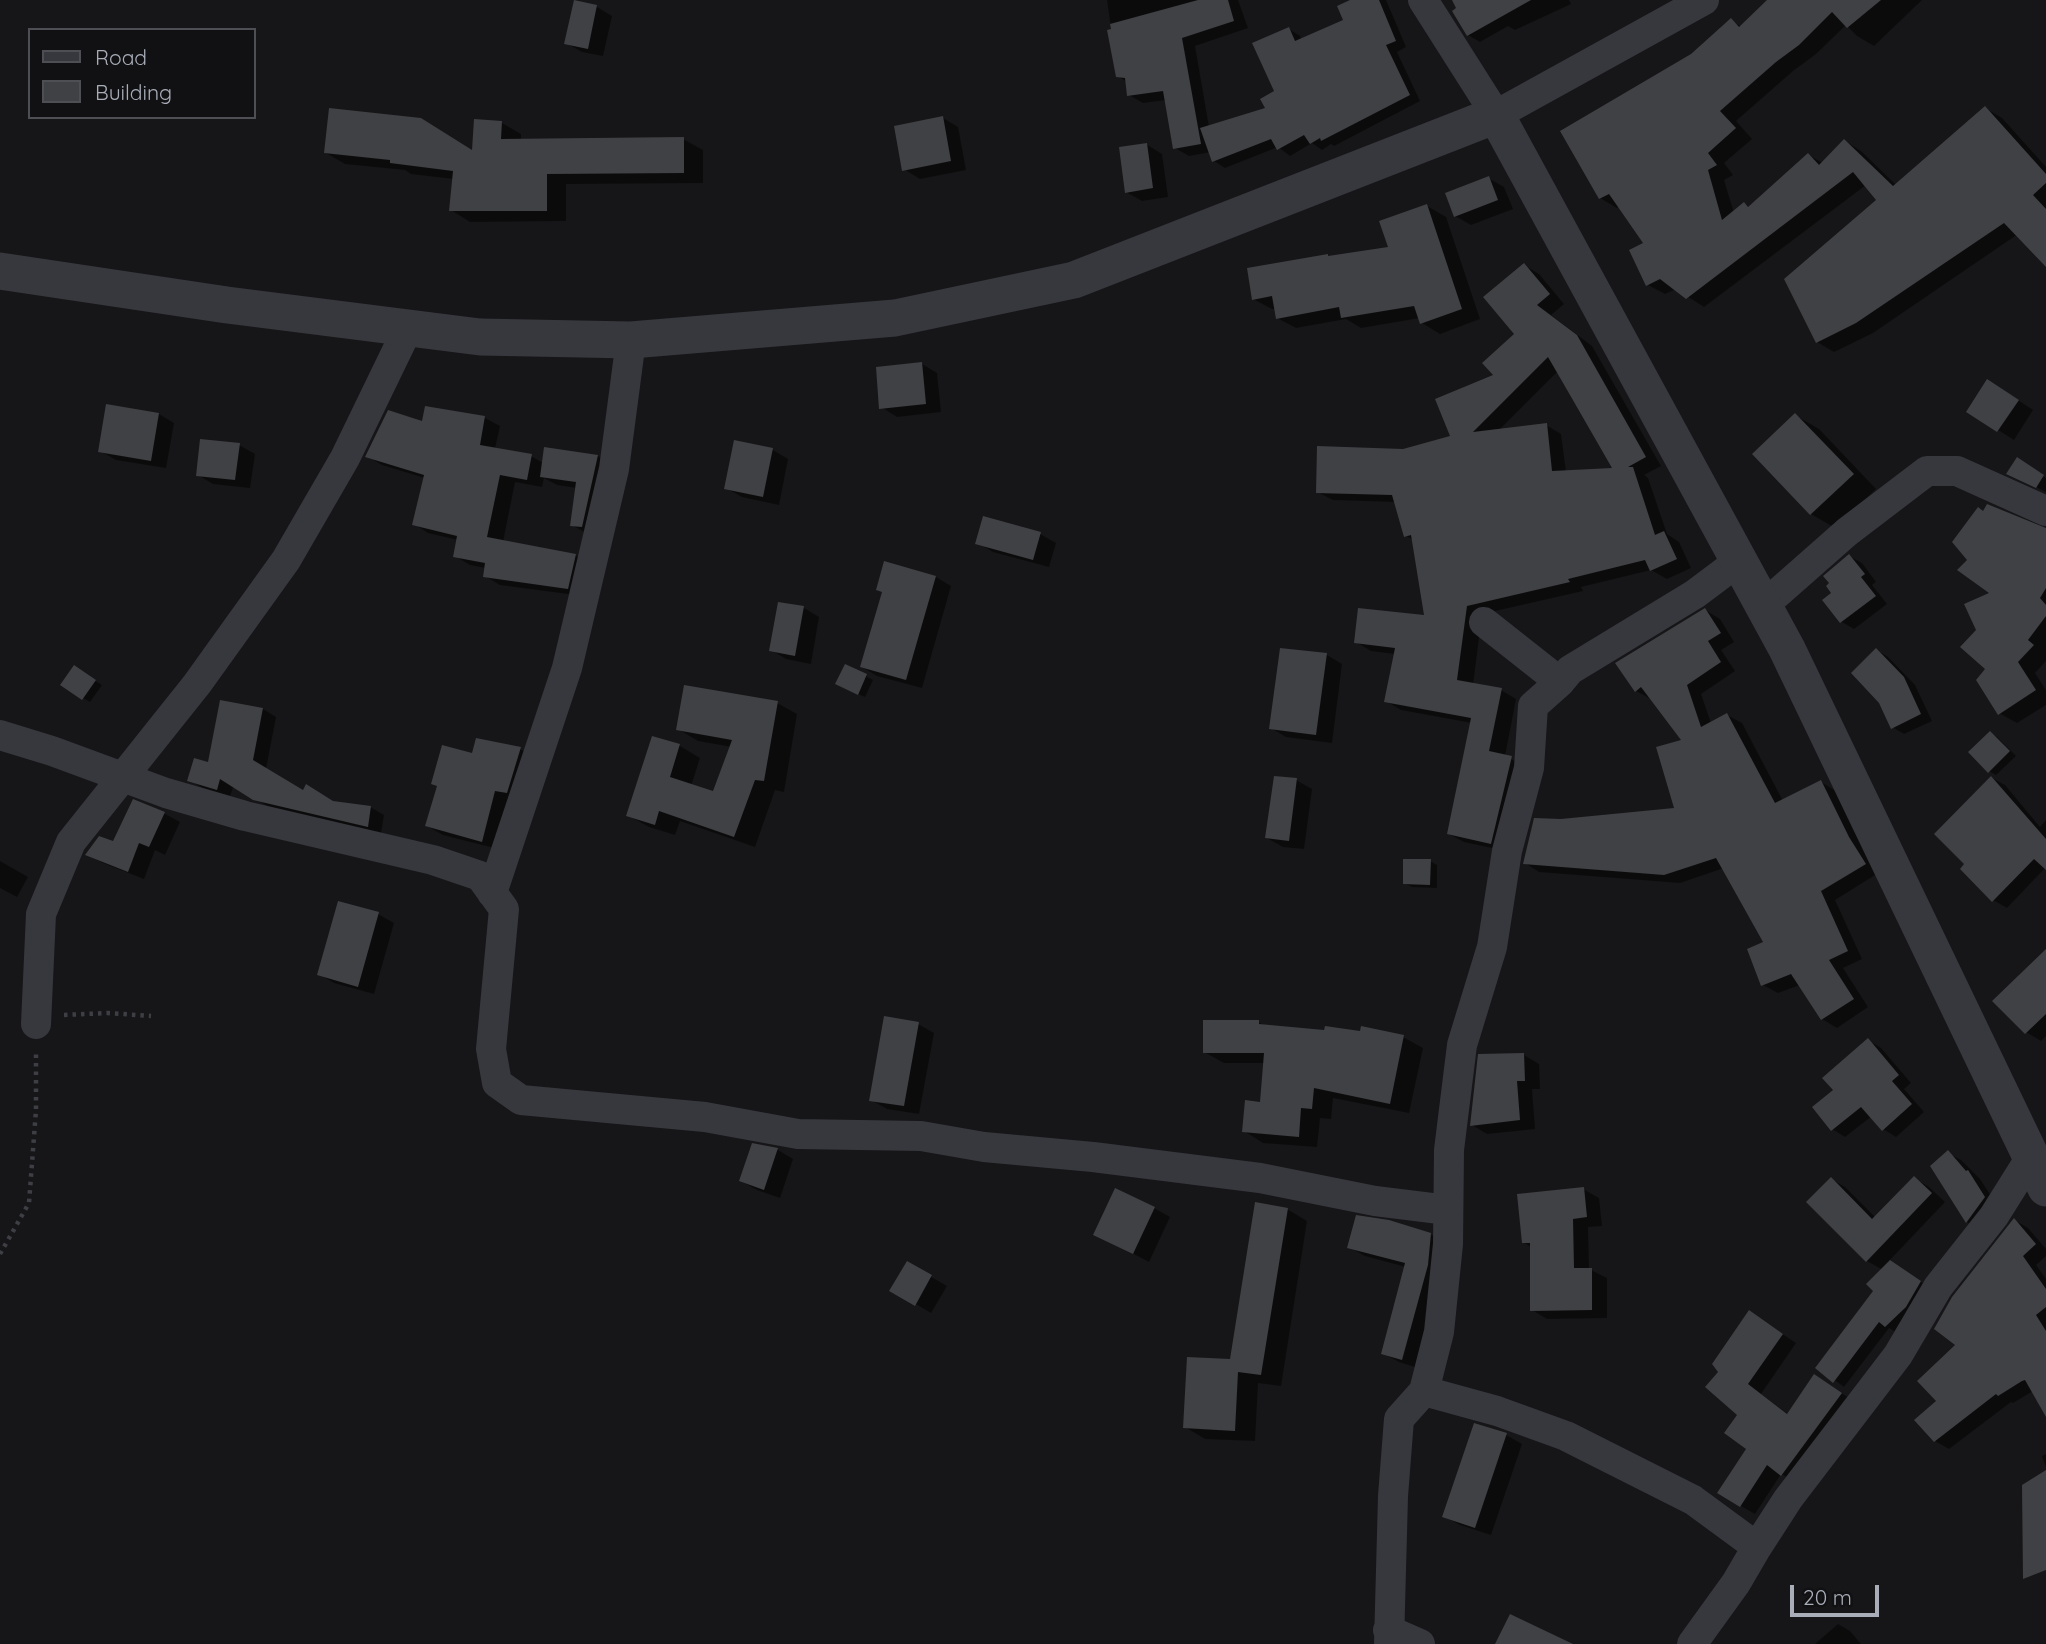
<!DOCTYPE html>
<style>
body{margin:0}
#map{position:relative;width:2046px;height:1644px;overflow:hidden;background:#161618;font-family:Quicksand,sans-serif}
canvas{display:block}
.legend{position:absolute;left:28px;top:28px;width:228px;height:91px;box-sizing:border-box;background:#111113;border:2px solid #4d4f55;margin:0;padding:9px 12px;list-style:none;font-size:21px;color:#a8adb8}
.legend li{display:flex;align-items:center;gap:14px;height:35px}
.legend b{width:35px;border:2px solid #4d4f55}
.scale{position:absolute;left:1790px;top:1585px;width:89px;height:32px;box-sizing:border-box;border:4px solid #a8adb8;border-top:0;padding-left:9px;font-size:21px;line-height:24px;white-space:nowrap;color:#a8adb8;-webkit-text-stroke:5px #111113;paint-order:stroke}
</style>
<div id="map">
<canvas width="2046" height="1644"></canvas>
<ul class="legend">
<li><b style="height:9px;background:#37383d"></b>Road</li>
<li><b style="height:19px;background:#404145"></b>Building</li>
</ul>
<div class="scale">20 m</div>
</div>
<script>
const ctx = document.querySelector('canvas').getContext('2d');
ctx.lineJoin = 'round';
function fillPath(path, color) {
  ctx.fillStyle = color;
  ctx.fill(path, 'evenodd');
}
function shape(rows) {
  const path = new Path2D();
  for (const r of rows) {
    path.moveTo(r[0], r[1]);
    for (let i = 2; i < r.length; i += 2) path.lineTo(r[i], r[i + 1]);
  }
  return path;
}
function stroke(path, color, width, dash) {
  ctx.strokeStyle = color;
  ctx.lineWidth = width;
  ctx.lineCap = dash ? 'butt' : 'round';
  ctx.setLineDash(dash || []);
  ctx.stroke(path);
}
fillPath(shape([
 [1107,0,1238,0,1248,28,1195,46,1209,127,1267,109,1276,92,1289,29,1300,36,1302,40,1345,21,1355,0,1386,0,1406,47,1397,52,1420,101,1334,146,1331,144,1322,150,1312,143,1290,156,1278,147,1225,168,1214,161,1211,152,1189,156,1175,148,1166,100,1143,103,1129,95,1127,82,1118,76],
 [1454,0,1569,0,1571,4,1515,30,1508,26,1480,42,1468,35],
 [1770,0,1922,0,1874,46,1857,36,1846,25,1816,54,1793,71,1736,121,1752,139,1724,163,1733,175,1724,180,1734,213,1744,204,1750,208,1808,155,1823,163,1845,141,1861,151,1896,185,1985,108,2002,118,2046,167,2046,264,2018,234,1873,333,1834,352,1817,342,1878,201,1866,185,1704,307,1676,289,1665,294,1648,285,1646,244,1620,206,1617,208,1600,198,1692,56,1731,21,1742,27],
 [575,2,597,7,612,16,603,56,582,52,566,43],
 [943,118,958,127,966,170,920,179,904,169],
 [502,123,521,134,521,141,683,139,703,150,703,183,566,184,566,221,470,222,451,210,454,179,411,174,405,170,345,164,326,153,474,152],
 [1146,144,1162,154,1168,197,1142,201,1126,192],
 [1488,178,1504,187,1513,209,1471,225,1455,216],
 [1427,206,1446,217,1480,319,1440,334,1422,323,1420,318,1361,328,1346,319,1296,328,1277,318,1276,309,1272,309,1253,299,1330,257,1390,248],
 [1524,265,1539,274,1564,304,1551,315,1592,346,1661,466,1644,475,1648,478,1667,534,1679,542,1691,568,1667,579,1651,570,1581,587,1583,591,1482,614,1473,685,1501,690,1516,699,1505,756,1527,767,1506,851,1464,842,1449,834,1472,723,1401,710,1386,701,1395,654,1371,651,1356,642,1426,617,1414,540,1406,536,1396,502,1333,500,1317,492,1403,450,1452,437,1496,375,1516,334],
 [1558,371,1615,470,1566,472,1561,434,1546,425,1498,431],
 [922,364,937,373,941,412,897,417,881,407],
 [2003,390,2033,410,2014,440,1968,411],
 [159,414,174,423,166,468,116,460,100,451],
 [1795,415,1819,429,1876,489,1835,528,1811,514],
 [485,418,500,426,495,449,531,456,543,463,598,456,613,465,588,534,572,525,577,488,557,485,544,478,542,487,515,482,503,542,575,555,590,564,583,596,500,585,485,576,486,568,470,565,455,556,458,540,428,533,414,524,425,478,382,465,367,456,424,423],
 [239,445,255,454,250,488,213,484,198,475],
 [773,450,788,459,779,505,742,497,726,488],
 [2017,460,2046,478,2046,492,2016,477],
 [1984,512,2046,530,2046,661,2035,673,2046,690,2046,705,2017,723,1999,713,1978,630,1993,594,1970,560],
 [1040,534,1056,543,1049,567,993,552,978,543],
 [1849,556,1862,563,1876,582,1872,585,1887,604,1854,629,1842,622,1825,601,1834,593],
 [885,564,936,577,951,586,922,688,877,676,862,667,884,592],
 [804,608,819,617,811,664,786,659,771,650],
 [1705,610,1720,619,1734,642,1721,650,1735,671,1701,694,1711,723,1727,715,1742,723,1783,801,1821,782,1836,791,1880,872,1835,900,1862,959,1843,968,1868,1007,1837,1028,1822,1019,1800,985,1778,993,1763,985,1766,943,1724,868,1680,883,1539,872,1525,863,1561,821,1677,810,1684,741,1651,699,1636,691],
 [1281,650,1327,655,1342,664,1332,743,1286,737,1271,728],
 [1877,650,1888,657,1915,685,1932,721,1904,734,1892,727],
 [846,666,873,680,865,697,844,688],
 [81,672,102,685,90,702,83,698],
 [222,702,263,709,276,717,266,769,304,792,334,803,370,807,384,815,381,833,269,807,234,785,230,796,203,788,189,780,209,764],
 [777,703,797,714,784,792,775,790,755,847,680,821,675,835,649,827,629,816,653,738,680,746,700,758,691,786,714,794,732,747,698,741,678,729],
 [1990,733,1997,737,2016,756,1996,775,1989,771],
 [520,749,536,758,498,849,443,835,427,826,438,787,474,755],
 [1992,778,2005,785,2040,827,2046,820,2046,867,2007,908,1993,900],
 [1296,780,1312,789,1304,849,1283,847,1267,838],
 [134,802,165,814,180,822,165,855,155,850,144,879,103,863,87,855,114,843],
 [0,861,28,877,17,897,0,888],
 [1430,861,1437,865,1437,888,1412,887,1404,883],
 [378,914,394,923,374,994,334,983,319,974],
 [2046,952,2046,1036,2041,1041,2026,1032],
 [1258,1022,1267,1027,1403,1037,1423,1048,1409,1113,1333,1098,1331,1119,1320,1118,1317,1147,1263,1143,1244,1131,1262,1104,1265,1063,1224,1063,1204,1052],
 [918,1024,934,1033,919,1114,887,1109,871,1100],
 [1868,1040,1881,1048,1911,1083,1904,1089,1924,1112,1896,1137,1883,1129,1872,1116,1845,1137,1832,1129,1835,1090],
 [1524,1055,1539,1064,1540,1089,1532,1089,1535,1129,1487,1134,1472,1125],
 [753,1145,778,1150,793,1159,780,1198,757,1190,741,1181],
 [1948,1153,1961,1160,1980,1179,1997,1205,1979,1229,1967,1222,1932,1167],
 [1914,1178,1929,1187,1945,1202,1889,1261,1930,1288,1896,1332,1889,1328,1844,1387,1818,1368,1876,1291,1883,1270,1867,1261,1831,1179,1845,1187,1876,1218],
 [1583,1189,1599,1198,1602,1226,1588,1227,1589,1269,1607,1278,1607,1318,1547,1319,1532,1310,1531,1247,1523,1242],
 [1154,1208,1170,1217,1149,1262,1109,1241],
 [1287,1209,1307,1221,1281,1386,1258,1383,1255,1441,1205,1439,1185,1427,1232,1361],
 [2014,1220,2028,1228,2046,1249,2046,1256,2036,1265,2046,1279,2046,1413,2033,1391,2013,1403,2011,1402,1949,1449,1935,1441,1938,1401,1958,1345],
 [1430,1234,1446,1243,1418,1368,1399,1362,1383,1353,1406,1267,1365,1256,1349,1247],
 [907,1263,947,1286,931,1313,892,1290],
 [1763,1321,1796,1343,1761,1394,1789,1415,1828,1384,1855,1402,1796,1482,1781,1474,1755,1514,1741,1506,1749,1448,1739,1414],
 [1506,1435,1522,1444,1491,1535,1460,1525,1444,1516],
 [2046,1454,2046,1467,2042,1456],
 [1838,1624,1850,1631,1861,1644,1815,1644]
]), '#0007');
fillPath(shape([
 [574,0,597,5,588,49,564,44],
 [1198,0,1228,0,1234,21,1182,38,1201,144,1173,149,1163,91,1127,96,1125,78,1116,77,1107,30,1111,29,1110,24],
 [1350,0,1379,0,1396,41,1386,45,1410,95,1321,141,1320,138,1310,144,1304,135,1277,150,1271,139,1212,162,1200,128,1265,108,1260,99,1274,91,1252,43,1289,27,1295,41,1343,20,1337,6],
 [1452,0,1531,0,1467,36,1452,11,1456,8],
 [1767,0,1881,0,1847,28,1832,12,1799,45,1776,62,1720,111,1736,128,1708,153,1717,165,1708,170,1722,220,1744,202,1748,207,1808,153,1819,165,1844,139,1893,186,1985,106,2046,174,2046,183,2033,195,2046,209,2046,267,2004,223,1856,323,1816,343,1784,279,1876,200,1853,172,1686,299,1660,279,1646,286,1629,250,1643,243,1609,194,1599,199,1560,131,1691,54,1731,18,1739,27],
 [329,108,421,118,472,150,474,119,502,121,501,139,684,137,684,173,547,174,547,211,449,211,453,171,390,163,390,160,324,153],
 [943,116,951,161,902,171,894,126],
 [1147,143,1153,188,1125,193,1119,147],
 [1489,176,1498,200,1454,217,1445,193],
 [1427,204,1462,309,1420,324,1414,306,1341,318,1339,307,1276,319,1272,296,1252,300,1247,268,1328,254,1328,256,1388,247,1379,221],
 [1524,263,1550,294,1537,305,1577,335,1646,457,1628,467,1633,467,1655,535,1664,531,1677,559,1650,571,1645,560,1568,579,1570,582,1467,606,1457,680,1502,688,1489,751,1512,756,1491,844,1447,834,1471,718,1384,702,1395,648,1354,643,1358,608,1424,615,1411,535,1404,537,1392,495,1316,493,1317,446,1403,449,1450,436,1435,399,1493,375,1482,363,1514,334,1483,297],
 [1548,357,1570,395,1612,468,1552,471,1547,423,1473,432],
 [922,362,926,404,879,409,876,367],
 [1987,379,2019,400,1997,432,1966,412],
 [106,404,159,413,151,461,98,452],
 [425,406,485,416,480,445,532,454,527,480,500,475,487,537,576,554,568,589,483,577,485,563,453,557,457,536,412,525,424,475,365,457,388,410,422,421],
 [1795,413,1854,474,1810,515,1752,454],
 [200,439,240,443,235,480,196,476],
 [734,440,773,448,763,497,724,489],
 [544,447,598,455,582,527,570,526,576,482,540,477],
 [2017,457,2044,475,2036,488,2006,474],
 [1987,504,2046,528,2046,588,2040,598,2046,605,2046,616,2028,640,2034,645,2018,662,2036,690,1998,715,1976,680,1985,669,1960,647,1976,630,1964,604,1989,593,1957,570,1967,560,1952,542,1978,507,1983,511],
 [983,516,1041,532,1033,560,975,544],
 [1849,554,1865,574,1861,577,1876,596,1840,623,1822,600,1831,593,1826,586,1829,583,1823,576],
 [884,561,936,576,906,680,860,667,882,592,876,590],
 [778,602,804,606,795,656,769,651],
 [1705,608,1721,633,1708,641,1721,662,1687,685,1701,727,1727,713,1775,803,1821,780,1849,837,1866,864,1821,891,1848,951,1829,960,1854,999,1821,1020,1791,974,1761,986,1747,949,1763,942,1716,858,1664,875,1523,864,1534,818,1561,819,1674,808,1656,747,1681,740,1641,687,1635,692,1615,663],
 [1280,648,1327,653,1316,735,1269,729],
 [1876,648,1904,677,1921,714,1891,729,1879,703,1851,673],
 [845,664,867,674,858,695,835,684],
 [74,665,96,680,82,700,60,685],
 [684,685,778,701,764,781,755,780,734,837,659,811,655,825,626,816,652,736,680,744,670,777,713,791,732,740,676,730],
 [220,700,263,708,253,760,303,790,306,784,333,801,371,806,368,827,253,800,220,779,217,790,187,781,194,758,208,762],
 [1990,731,2010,751,1988,773,1968,752],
 [476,738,521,747,507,793,495,791,482,842,425,826,437,786,431,784,442,745,472,753],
 [1274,776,1297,778,1289,841,1265,838],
 [1991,776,2046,839,2046,870,2034,859,1992,902,1960,869,1964,864,1934,834],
 [133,799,165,812,149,847,139,843,128,872,85,855,99,836,113,841],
 [1403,859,1431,859,1430,885,1403,884],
 [338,901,379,912,358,987,317,975],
 [2046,949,2046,1014,2025,1034,1992,1001],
 [884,1016,919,1022,904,1106,869,1101],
 [1203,1020,1259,1020,1259,1024,1324,1030,1325,1026,1360,1031,1361,1026,1404,1035,1390,1104,1314,1088,1312,1109,1301,1108,1299,1137,1242,1132,1245,1100,1260,1102,1264,1053,1203,1053],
 [1868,1038,1899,1075,1892,1081,1912,1104,1882,1131,1861,1107,1831,1131,1812,1107,1833,1090,1822,1078],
 [1524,1053,1525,1081,1517,1081,1520,1120,1470,1126,1478,1054],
 [752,1143,778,1148,764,1190,739,1181],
 [1948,1150,1966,1171,1968,1170,1985,1197,1966,1223,1930,1166],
 [1914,1176,1932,1193,1866,1262,1806,1202,1831,1177,1872,1219],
 [1584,1187,1587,1217,1573,1219,1574,1268,1592,1268,1592,1310,1530,1311,1530,1243,1522,1243,1517,1194],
 [1115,1188,1155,1207,1133,1254,1093,1235],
 [1255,1202,1288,1208,1261,1375,1238,1372,1235,1431,1183,1428,1187,1357,1230,1359],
 [1356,1215,1389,1220,1431,1233,1428,1265,1402,1360,1381,1354,1405,1263,1347,1248],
 [2014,1218,2036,1244,2023,1256,2046,1289,2046,1307,2036,1315,2046,1331,2046,1417,2025,1380,2022,1381,1998,1396,1996,1394,1934,1442,1914,1420,1936,1401,1917,1381,1955,1345,1934,1329,1952,1297],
 [1890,1260,1921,1281,1906,1307,1885,1327,1879,1322,1833,1383,1815,1368,1873,1291,1866,1284],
 [907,1261,932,1275,915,1306,889,1291],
 [1749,1310,1783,1334,1748,1384,1787,1414,1814,1374,1842,1393,1781,1476,1767,1465,1740,1507,1717,1493,1746,1449,1724,1433,1737,1415,1705,1387,1718,1372,1712,1364],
 [1474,1423,1507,1433,1475,1528,1442,1517],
 [2046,1470,2046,1570,2023,1579,2022,1485],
 [1510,1614,1573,1644,1495,1644]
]), '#404145');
stroke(shape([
 [64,1015,108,1013,151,1016],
 [0,1254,29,1203,36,1110,36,1053]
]), '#3d3f44', 4.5, [3.5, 5]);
stroke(shape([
 [1423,0,1496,115,1704,0],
 [1763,606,1847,532,1927,471,1957,471,2046,511],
 [1484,622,1560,682,1570,670,1695,594,1739,561],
 [0,735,52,751,166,793,245,816,433,860,480,876,504,909,491,1049,497,1083,521,1100,705,1117,798,1134,921,1136,984,1147,1093,1157,1260,1178,1375,1201,1448,1210],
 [492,893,567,668,614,469,631,340],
 [36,1024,41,914,71,842,197,684,286,560,345,458,408,328],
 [1424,1391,1497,1411,1566,1436,1693,1500,1757,1547,1788,1499,1898,1355,1938,1287,1994,1216,2031,1157],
 [1388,1630,1420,1644],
 [1389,1644,1393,1496,1399,1419,1424,1391,1439,1332,1448,1244,1449,1150,1462,1045,1492,947,1507,851,1529,768,1533,706,1560,682],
 [1692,1644,1736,1583,1757,1547]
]), '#37383d', 30);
stroke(shape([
 [0,271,227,305,480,337,631,340,895,318,1074,280,1496,115,1787,649,2046,1188]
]), '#37383d', 37);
</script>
